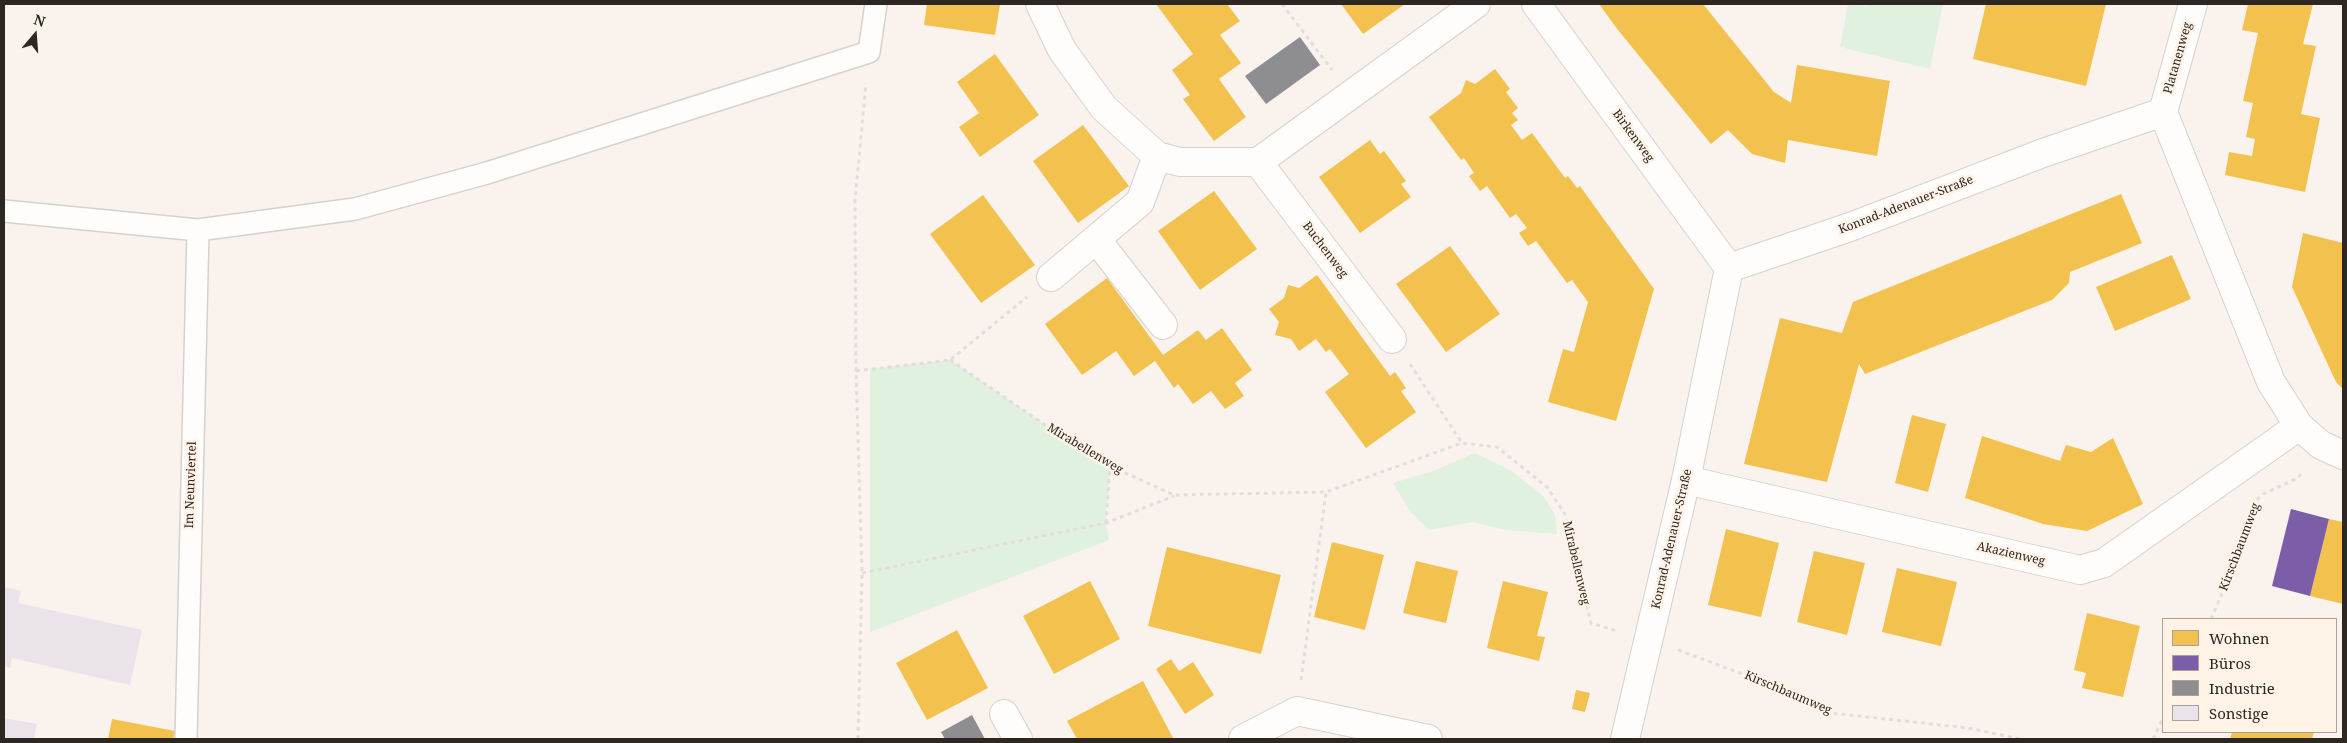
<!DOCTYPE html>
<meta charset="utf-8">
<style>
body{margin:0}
#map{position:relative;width:2347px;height:743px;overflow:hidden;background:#faf3ed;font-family:"Noto Serif",serif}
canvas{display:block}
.frame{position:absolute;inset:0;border:5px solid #2d2722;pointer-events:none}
.legend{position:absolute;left:2162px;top:618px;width:175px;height:115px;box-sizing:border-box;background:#fff3e8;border:1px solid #aba199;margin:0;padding:6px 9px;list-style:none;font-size:15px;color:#2d2722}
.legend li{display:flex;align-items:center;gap:10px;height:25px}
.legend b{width:25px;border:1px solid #aba199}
.north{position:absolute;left:10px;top:10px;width:50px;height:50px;-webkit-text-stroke:4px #fff3e8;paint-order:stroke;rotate:18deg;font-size:14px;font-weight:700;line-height:20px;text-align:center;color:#2d2722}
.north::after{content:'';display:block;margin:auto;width:18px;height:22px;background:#2d2722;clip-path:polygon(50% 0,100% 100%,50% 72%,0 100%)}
</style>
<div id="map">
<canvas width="2347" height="743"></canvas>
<div class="frame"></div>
<ul class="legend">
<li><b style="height:14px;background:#f2c14e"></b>Wohnen</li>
<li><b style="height:14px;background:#7b5ea7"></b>Büros</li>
<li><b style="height:14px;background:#8d8d92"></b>Industrie</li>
<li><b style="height:14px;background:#eae3ea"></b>Sonstige</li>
</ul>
<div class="north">N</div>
</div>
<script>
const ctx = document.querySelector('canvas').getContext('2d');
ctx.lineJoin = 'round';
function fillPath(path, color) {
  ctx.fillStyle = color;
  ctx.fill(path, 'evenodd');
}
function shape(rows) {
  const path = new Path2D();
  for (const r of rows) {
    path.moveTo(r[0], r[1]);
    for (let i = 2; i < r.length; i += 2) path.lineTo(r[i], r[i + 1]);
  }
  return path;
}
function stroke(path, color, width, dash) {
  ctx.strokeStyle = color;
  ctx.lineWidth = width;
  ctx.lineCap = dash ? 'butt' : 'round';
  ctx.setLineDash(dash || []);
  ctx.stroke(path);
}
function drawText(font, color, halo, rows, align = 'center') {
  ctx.font = font + ' "Noto Serif",serif';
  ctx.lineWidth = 5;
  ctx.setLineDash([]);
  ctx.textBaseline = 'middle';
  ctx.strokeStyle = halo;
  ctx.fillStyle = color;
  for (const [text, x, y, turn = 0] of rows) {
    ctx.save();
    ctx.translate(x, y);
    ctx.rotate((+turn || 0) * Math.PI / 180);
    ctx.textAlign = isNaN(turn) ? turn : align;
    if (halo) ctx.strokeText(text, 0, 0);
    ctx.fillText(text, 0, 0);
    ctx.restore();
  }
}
fillPath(shape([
 [1848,4,1868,6,1869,4,1943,4,1930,69,1840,47],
 [950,360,1051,429,1110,466,1106,523,1109,540,870,632,870,369],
 [1475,453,1512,471,1544,497,1555,515,1557,534,1506,530,1473,522,1429,530,1409,510,1393,483,1433,471]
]), '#e0f1e0');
fillPath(shape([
 [927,4,1000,4,995,35,924,25],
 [1156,4,1227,4,1240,21,1220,35,1241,63,1219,79,1246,117,1214,141,1183,99,1190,95,1172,70,1193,54],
 [1341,4,1405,4,1363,34],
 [1599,4,1703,4,1774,92,1791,103,1797,65,1890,81,1877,156,1788,140,1785,163,1752,154,1728,130,1711,144,1618,30],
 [1986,4,2106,4,2086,86,1973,59],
 [2248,4,2313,4,2303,44,2316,46,2301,114,2320,118,2305,192,2225,175,2229,152,2252,156,2255,139,2246,137,2253,103,2243,101,2258,33,2242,30],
 [995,54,1039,115,980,157,959,127,979,113,957,82],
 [1495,69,1510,89,1506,92,1518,108,1512,113,1518,120,1511,125,1522,140,1532,133,1565,178,1568,176,1577,188,1580,186,1654,289,1616,421,1548,402,1563,349,1574,352,1588,302,1572,280,1567,283,1536,241,1528,246,1519,233,1527,228,1516,214,1510,218,1487,186,1480,191,1469,176,1474,173,1464,158,1461,160,1429,117,1461,93,1466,80,1475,84],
 [1083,125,1129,186,1078,223,1033,161],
 [1370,140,1380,154,1384,151,1406,181,1401,184,1411,197,1360,233,1319,177],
 [1214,191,1257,249,1200,290,1158,231],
 [2121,194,2142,243,2070,272,2069,283,2052,300,1865,374,1859,364,1827,482,1744,464,1780,318,1842,333,1853,302],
 [983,195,1035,265,981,303,930,234],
 [2303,233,2343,243,2343,389,2336,382,2292,287],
 [1450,246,1500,314,1446,352,1396,284],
 [2172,255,2191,299,2115,331,2096,287],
 [1317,275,1390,376,1395,372,1406,388,1401,391,1416,412,1366,448,1325,392,1349,374,1330,349,1326,352,1316,339,1299,351,1291,339,1275,335,1279,322,1269,309,1284,298,1288,285,1299,288],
 [1107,278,1163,355,1198,330,1206,340,1222,328,1252,370,1235,383,1244,396,1225,409,1211,391,1193,404,1178,384,1174,388,1155,361,1134,376,1116,351,1082,375,1045,324],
 [1912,415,1946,424,1928,492,1895,483],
 [1982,436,2060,461,2066,445,2091,452,2113,438,2143,504,2087,531,2043,524,1965,498],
 [2329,519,2343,522,2343,604,2310,596],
 [1726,529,1779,543,1761,617,1708,605],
 [1332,542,1384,555,1365,630,1314,617],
 [1167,547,1281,575,1261,654,1148,626],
 [1814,551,1865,563,1847,635,1797,622],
 [1416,561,1458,571,1446,623,1403,613],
 [1897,568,1957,582,1941,646,1882,632],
 [1090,581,1120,639,1054,674,1023,616],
 [1503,581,1548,592,1537,636,1545,637,1539,661,1487,648],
 [2087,613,2140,626,2123,697,2082,688,2086,673,2074,670],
 [957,630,988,688,927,720,896,663],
 [1171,659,1179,671,1193,662,1214,695,1185,714,1156,669],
 [1143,681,1173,738,1077,739,1067,721],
 [1576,690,1590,693,1585,712,1572,709],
 [112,719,175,731,173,739,108,739],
 [2232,732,2314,732,2312,739,2230,739]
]), '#f2c14e');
fillPath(shape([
 [2291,509,2329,519,2310,596,2272,586]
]), '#7b5ea7');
fillPath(shape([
 [1300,37,1320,65,1266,104,1245,76],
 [972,715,985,739,945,739,941,732]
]), '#8d8d92');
fillPath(shape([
 [4,587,21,591,18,603,142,630,130,685,12,658,10,668,4,666],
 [4,718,37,724,34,739,4,739]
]), '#eae3ea');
const lane = shape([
 [4,211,198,230,355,209,487,173,869,52,876,4],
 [186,739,198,230]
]);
const street = shape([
 [1040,4,1062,50,1104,108,1157,156,1180,162,1258,162,1476,4],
 [1536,4,1729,268],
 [2163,112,2271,382,2299,426,2321,445,2343,455],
 [2163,112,2193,4],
 [1258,162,1392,339],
 [1096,239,1163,325],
 [1051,277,1140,202,1157,156],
 [1686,480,2080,570,2104,563,2299,426],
 [1004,714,1018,739],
 [1243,739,1297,711,1428,739],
 [1625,739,1686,480,1729,268,1850,227,2043,153,2163,112]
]);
stroke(lane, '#d6d1cc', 24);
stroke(street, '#d6d1cc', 30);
stroke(shape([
 [1282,4,1332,70],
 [950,360,1051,429,1110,466,1174,495,1326,492,1462,443,1497,447,1547,487,1565,514,1591,623,1617,631],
 [1410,364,1462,443],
 [856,371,950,360,1027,297],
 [1106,523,1110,466],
 [862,573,1106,523,1174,496],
 [2211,619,2231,573,2255,502,2263,494,2298,478,2303,471],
 [1678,650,1756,679,1831,713,1968,728,2020,739],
 [1301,680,1326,492],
 [858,739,862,573,856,371,855,201,866,83],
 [2153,739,2163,718]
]), '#e0dedc', 3, [4, 4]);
stroke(lane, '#fefdfc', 21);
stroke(street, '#fefdfc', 28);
drawText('12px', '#2d2722', '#fff3e8', [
 ["Platanenweg",2178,58,-74],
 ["Birkenweg",1633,136,54],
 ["Konrad-Adenauer-Straße",1906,205,-21],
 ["Buchenweg",1325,250,53],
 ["Mirabellenweg",1085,449,31],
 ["Im Neunviertel",191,485,-88],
 ["Konrad-Adenauer-Straße",1672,539,-77],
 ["Kirschbaumweg",2240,547,-69],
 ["Akazienweg",2011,554,13],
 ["Mirabellenweg",1576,563,77],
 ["Kirschbaumweg",1788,693,23]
]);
</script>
